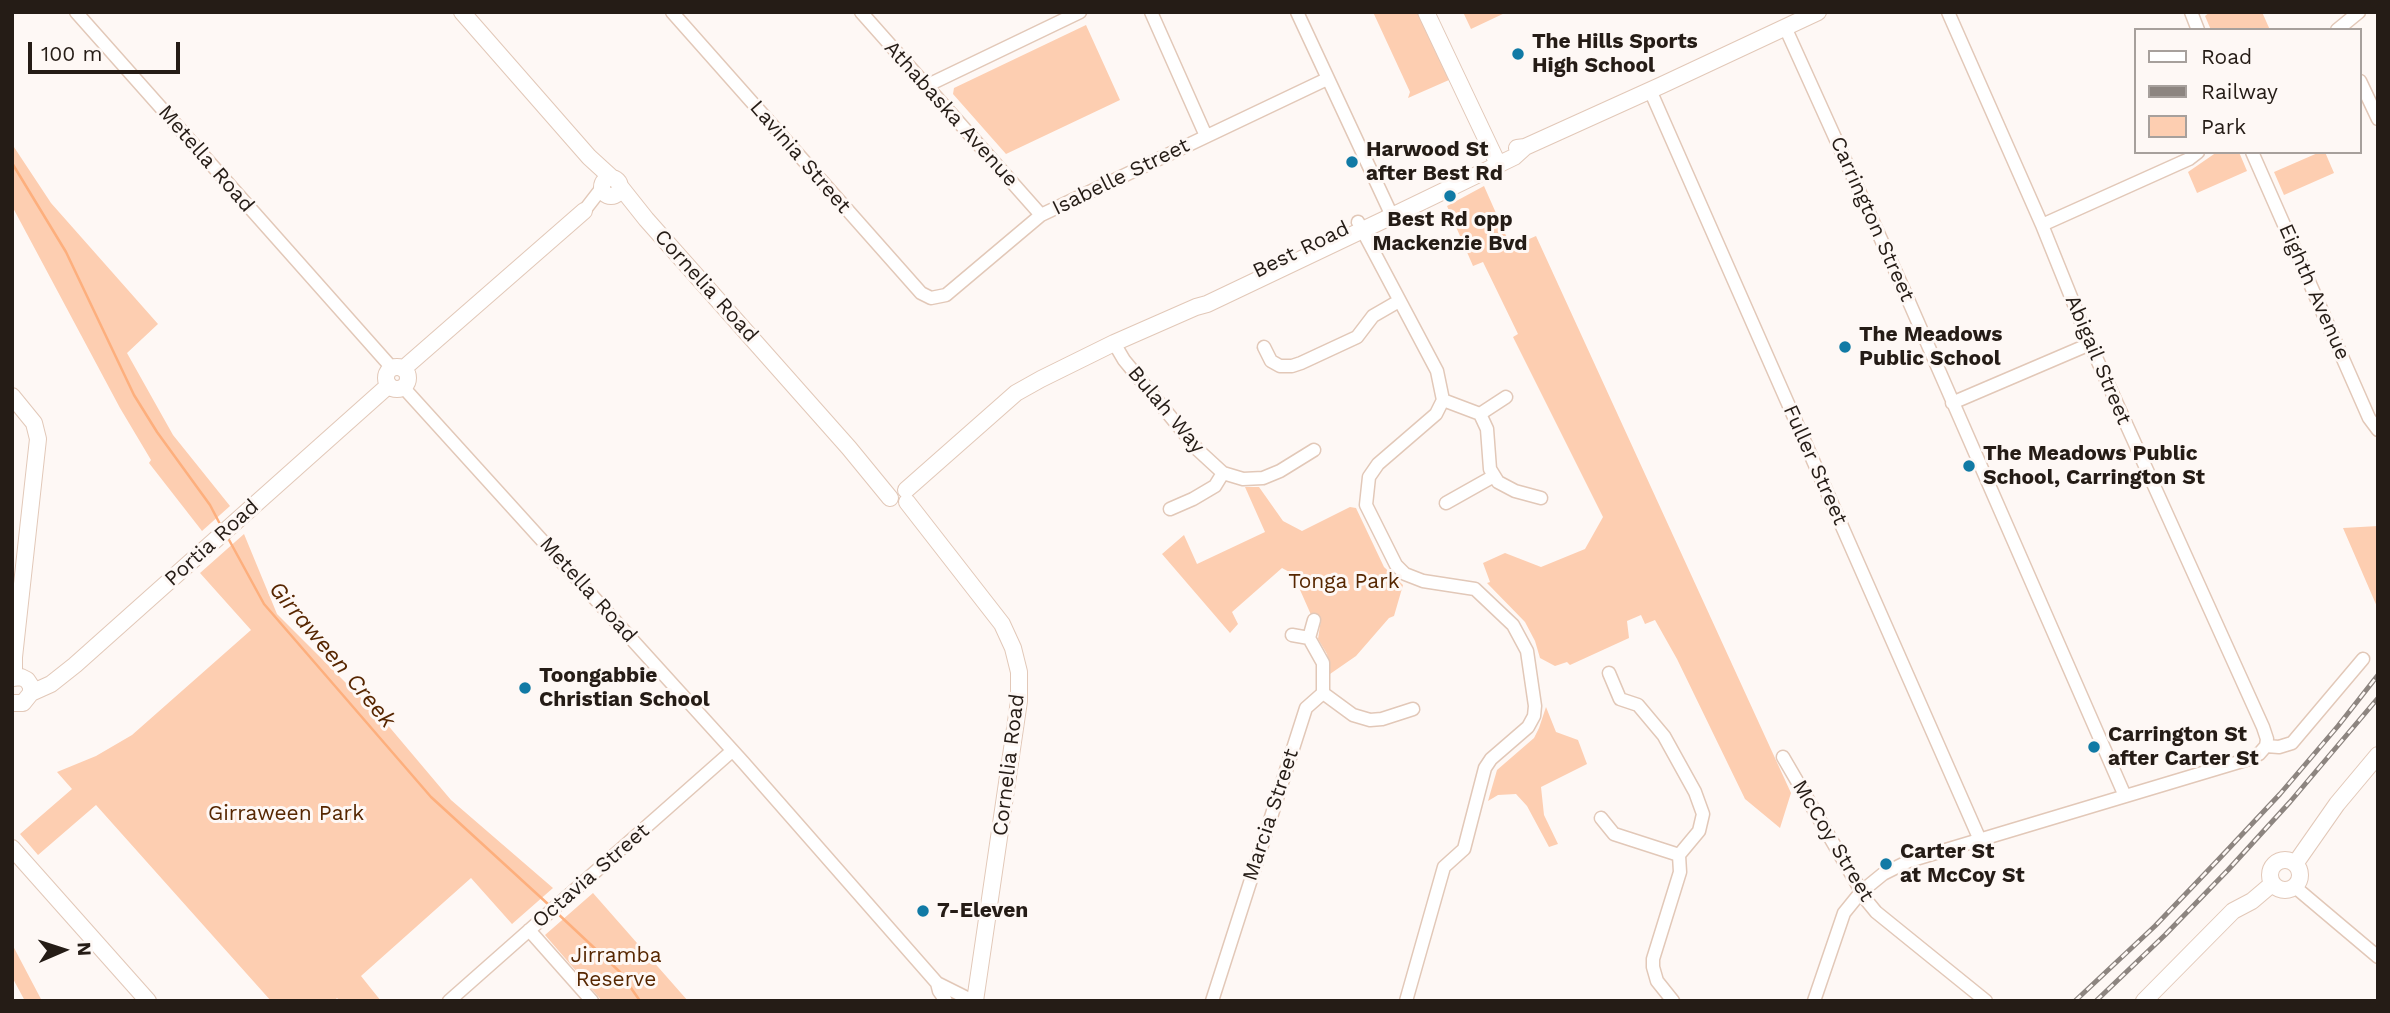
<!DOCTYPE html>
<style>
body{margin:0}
#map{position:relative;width:2390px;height:1013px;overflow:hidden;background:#fef8f5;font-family:"Work Sans",sans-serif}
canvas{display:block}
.frame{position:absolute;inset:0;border:14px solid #251c16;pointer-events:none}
.legend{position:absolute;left:2134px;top:28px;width:228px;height:126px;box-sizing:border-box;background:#fef8f5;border:2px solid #a7a09c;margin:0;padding:9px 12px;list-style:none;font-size:21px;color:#251c16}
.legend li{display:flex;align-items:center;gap:14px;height:35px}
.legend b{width:35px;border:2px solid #a7a09c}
.north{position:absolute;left:28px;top:915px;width:70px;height:70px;-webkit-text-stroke:5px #fef8f5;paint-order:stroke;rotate:87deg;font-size:19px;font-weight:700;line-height:28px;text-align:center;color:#251c16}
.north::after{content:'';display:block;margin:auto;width:24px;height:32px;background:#251c16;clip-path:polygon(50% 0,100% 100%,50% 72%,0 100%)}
.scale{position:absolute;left:28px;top:42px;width:152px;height:32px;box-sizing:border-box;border:4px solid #251c16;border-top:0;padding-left:9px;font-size:21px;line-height:24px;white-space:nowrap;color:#251c16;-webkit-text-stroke:5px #fef8f5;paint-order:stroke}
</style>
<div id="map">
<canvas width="2390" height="1013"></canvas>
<div class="frame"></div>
<ul class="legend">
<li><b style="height:9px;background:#fff"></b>Road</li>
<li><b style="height:9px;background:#8d8580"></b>Railway</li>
<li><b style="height:19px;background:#fdceb1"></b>Park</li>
</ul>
<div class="north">N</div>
<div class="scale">100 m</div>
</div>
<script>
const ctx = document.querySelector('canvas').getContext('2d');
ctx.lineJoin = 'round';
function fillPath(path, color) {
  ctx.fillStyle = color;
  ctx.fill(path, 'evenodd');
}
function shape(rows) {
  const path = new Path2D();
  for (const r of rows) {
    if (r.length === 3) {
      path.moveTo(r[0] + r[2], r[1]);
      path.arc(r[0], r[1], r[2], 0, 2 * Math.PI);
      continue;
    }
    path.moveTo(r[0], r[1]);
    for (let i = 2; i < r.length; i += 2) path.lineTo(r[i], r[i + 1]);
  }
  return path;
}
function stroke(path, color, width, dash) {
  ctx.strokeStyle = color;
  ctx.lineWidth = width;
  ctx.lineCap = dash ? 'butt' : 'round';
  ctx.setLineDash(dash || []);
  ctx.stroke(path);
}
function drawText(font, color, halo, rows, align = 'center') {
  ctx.font = font + ' "Work Sans",sans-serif';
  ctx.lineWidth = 6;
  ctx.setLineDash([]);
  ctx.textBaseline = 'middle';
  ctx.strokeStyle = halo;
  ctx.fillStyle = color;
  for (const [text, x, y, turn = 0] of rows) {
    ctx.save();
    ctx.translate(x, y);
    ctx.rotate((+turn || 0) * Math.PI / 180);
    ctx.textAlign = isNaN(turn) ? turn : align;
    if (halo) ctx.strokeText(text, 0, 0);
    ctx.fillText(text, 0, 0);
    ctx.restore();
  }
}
fillPath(shape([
 [1373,12,1418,12,1449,80,1408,98,1410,92],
 [1463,12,1507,12,1471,29],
 [2210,12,2262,12,2270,30,2211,30,2205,16],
 [1086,25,1120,100,1006,154,953,94,954,88],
 [12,144,51,203,158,324,127,353,173,435,230,506,202,531,149,463,151,460,120,408,12,206],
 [2217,152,2239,152,2247,171,2197,193,2188,172],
 [2320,152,2325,152,2334,173,2284,195,2274,172],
 [1484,186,1511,247,1536,236,1791,793,1780,828,1745,799,1677,659,1655,620,1645,624,1641,615,1627,621,1629,638,1570,665,1567,662,1555,666,1540,658,1535,641,1525,622,1487,583,1490,582,1483,563,1505,553,1541,567,1585,549,1603,517,1513,337,1518,334,1483,262,1473,266,1447,206],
 [1245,487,1259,487,1283,521,1302,531,1350,507,1356,508,1384,567,1403,585,1394,616,1389,618,1356,656,1330,674,1327,654,1318,639,1321,619,1312,617,1293,574,1282,568,1232,612,1238,624,1230,633,1162,554,1184,535,1197,564,1265,532],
 [2378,526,2378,609,2343,528],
 [244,534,277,614,386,723,451,800,553,888,512,924,471,878,361,976,381,1001,340,1001,337,998,334,1001,271,1001,96,805,38,855,20,834,72,789,57,772,96,756,132,735,251,630,200,573],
 [1546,707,1556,732,1578,740,1587,764,1541,787,1544,815,1558,844,1549,847,1527,806,1516,794,1498,795,1488,801,1497,770,1534,738,1539,728],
 [593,893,688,1001,602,1001,545,935],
 [12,944,42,1001,25,1001,12,977]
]), '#fdceb1');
stroke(shape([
 [12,163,66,252,134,395,157,432,210,505,221,526],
 [228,538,264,604,431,797,549,905],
 [556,912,620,972,640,1001]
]), '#fdaf7d', 2.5);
const street = shape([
 [76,12,392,368],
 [672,12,921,293,931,298,946,295,1041,215,1327,79],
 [861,12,1041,215],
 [1151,12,1206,136],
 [1297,12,1392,216],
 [1948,12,2042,225,2090,344,2263,727,2267,739,2266,746],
 [2191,12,2198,30],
 [1785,27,1903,288,2125,796],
 [2337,30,2359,12],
 [2360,81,2378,119],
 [926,86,1080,12],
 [1650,90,1980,840],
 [2252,152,2369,418,2378,430],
 [584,211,601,189],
 [1358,222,1437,371,1443,400],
 [2042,225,2189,159,2198,152],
 [1114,343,1124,360,1198,450,1223,473,1243,479,1263,478,1280,471,1314,450],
 [1264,347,1271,361,1280,366,1292,366,1301,363,1357,337,1373,316,1399,301],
 [403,387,743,762,937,983,973,1001],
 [1443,400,1480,414,1487,429,1490,469,1498,482,1515,491,1541,498],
 [1952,403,2090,344],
 [1480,414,1506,397],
 [1446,503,1494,476],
 [1170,509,1193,499,1215,486,1223,473],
 [1292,635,1309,638],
 [1609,673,1620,699,1638,705,1664,736,1695,792,1703,814,1699,831,1679,855],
 [1323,693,1353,715,1370,720,1382,719,1413,709],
 [2266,746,2279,747,2292,743,2363,659],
 [1783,757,1867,901,1876,912,1986,1001],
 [1601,818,1614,834,1679,855],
 [2295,887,2378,957],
 [529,930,592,1001],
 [937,983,939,991,946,1001],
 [449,1001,732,751],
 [1212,1001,1306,708,1323,693,1323,663,1309,638,1314,620],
 [1406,1001,1444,867,1464,849,1485,768,1491,759,1528,727,1534,716,1535,706,1527,651,1513,625,1475,589,1423,581,1405,574,1396,565,1366,505,1369,477,1378,464,1436,414,1443,400],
 [1673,1001,1657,981,1653,967,1653,959,1680,872,1679,855],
 [1814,1001,1844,913,1861,892,1883,874,1909,861,2249,759,2259,754,2266,746]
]);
const secondary = shape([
 [462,12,589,157,612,178],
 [1426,12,1498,164],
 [1517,148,1525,147,1662,85,1818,12],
 [611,187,9],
 [619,185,646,219,849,448,890,498],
 [397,378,11],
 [403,369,584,211],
 [12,396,34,423,38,439,14,657,14,678],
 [906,490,1016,393,1041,379,1114,343,1196,307,1207,304,1392,216,1514,157,1525,147],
 [907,502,1002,624,1013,648,1019,672,1019,701,975,1001],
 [12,678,21,677,27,680,31,686,31,693,23,703,12,703],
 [31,693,51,684,75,665,389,385],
 [12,848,148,1001],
 [2285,875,15],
 [2295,864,2337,804,2378,755],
 [2144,1001,2233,911,2252,901,2272,884]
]);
stroke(street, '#e2c8b8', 15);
stroke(secondary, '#e2c8b8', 18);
stroke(street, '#fff', 12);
stroke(secondary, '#fff', 16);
const rail = shape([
 [2075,1001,2155,926,2218,860,2280,794,2338,726,2378,675],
 [2096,1001,2165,935,2228,870,2290,802,2378,698]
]);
stroke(rail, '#8d8580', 5);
stroke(rail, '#fef8f5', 2.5, [8]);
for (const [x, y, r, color] of [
 [1518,54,7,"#117aa5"],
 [1352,162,7,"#117aa5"],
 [1450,196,7,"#117aa5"],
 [1845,347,7,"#117aa5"],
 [1969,466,7,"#117aa5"],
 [525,688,7,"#117aa5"],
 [2094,747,7,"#117aa5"],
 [1886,864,7,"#117aa5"],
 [923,911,7,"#117aa5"]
]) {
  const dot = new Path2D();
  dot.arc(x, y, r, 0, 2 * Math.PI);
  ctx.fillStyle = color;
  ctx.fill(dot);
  stroke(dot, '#fef8f5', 2.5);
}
drawText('bold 21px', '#251c16', '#fef8f5', [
 ["The Hills Sports",1532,42],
 ["High School",1532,66],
 ["Harwood St",1366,150],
 ["after Best Rd",1366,174],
 ["Best Rd opp",1450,220,"center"],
 ["Mackenzie Bvd",1450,244,"center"],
 ["The Meadows",1859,335],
 ["Public School",1859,359],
 ["The Meadows Public",1983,454],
 ["School, Carrington St",1983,478],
 ["Toongabbie",539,676],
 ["Christian School",539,700],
 ["Carrington St",2108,735],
 ["after Carter St",2108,759],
 ["Carter St",1900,852],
 ["at McCoy St",1900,876],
 ["7-Eleven",937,911]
], 'left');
drawText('21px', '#251c16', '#fef8f5', [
 ["Athabaska Avenue",951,114,48],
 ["Lavinia Street",800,157,49],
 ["Metella Road",206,159,49],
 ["Isabelle Street",1121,177,-26],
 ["Carrington Street",1872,219,66],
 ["Best Road",1301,250,-26],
 ["Cornelia Road",706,286,48],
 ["Eighth Avenue",2314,292,66],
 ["Abigail Street",2098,360,67],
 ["Bulah Way",1166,410,50],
 ["Fuller Street",1815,465,66],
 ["Portia Road",212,543,-42],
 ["Metella Road",588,590,48],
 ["Cornelia Road",1009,765,-83],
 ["Marcia Street",1271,815,-72],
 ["McCoy Street",1833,841,59],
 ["Octavia Street",591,876,-41]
]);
drawText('21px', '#562600', '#fef8f5', [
 ["Tonga Park",1344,582],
 ["Girraween Park",286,814],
 ["Jirramba",616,956],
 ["Reserve",616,980]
]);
drawText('italic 23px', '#572600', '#fef8f5', [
 ["Girraween Creek",332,655,50]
]);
</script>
